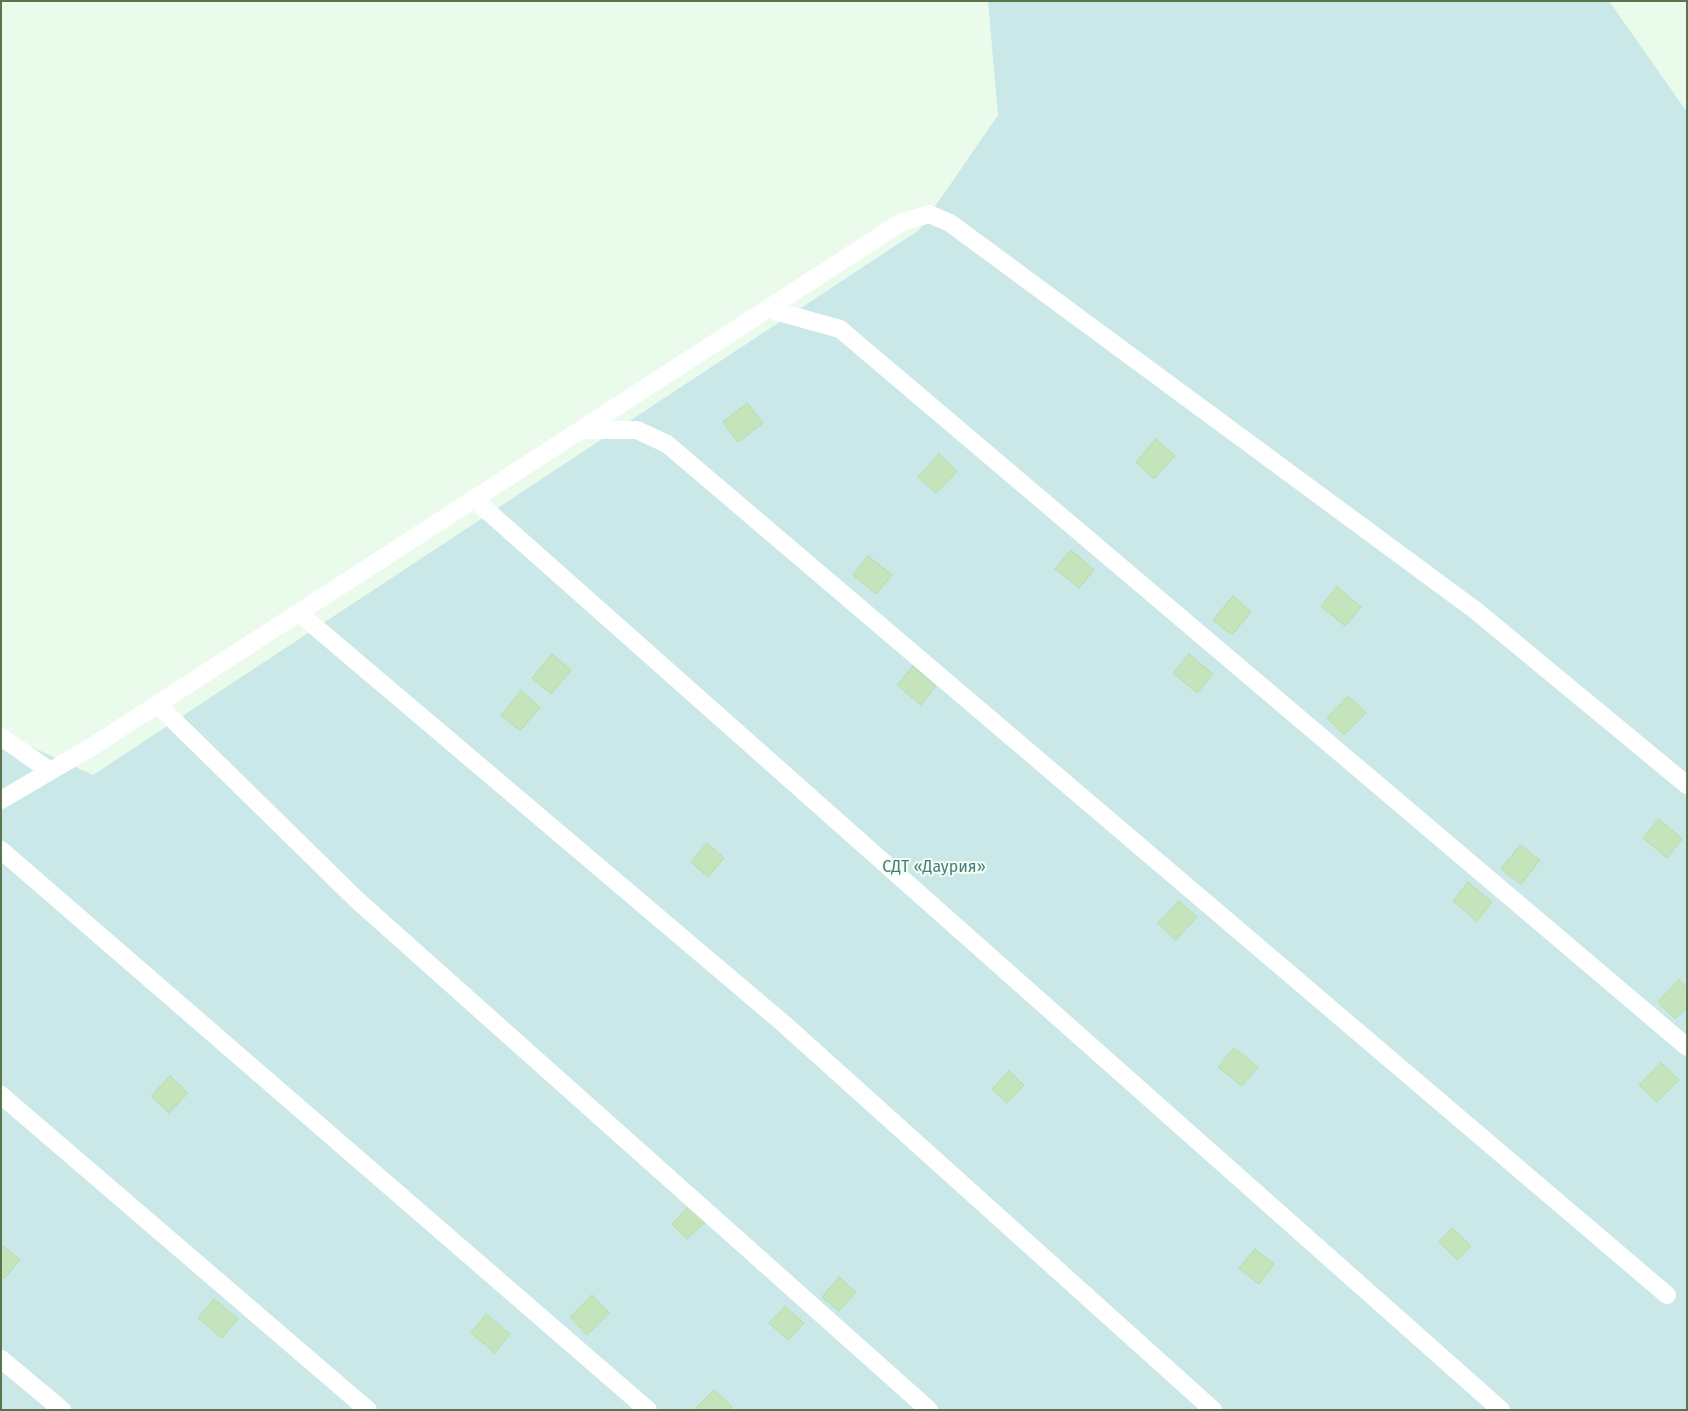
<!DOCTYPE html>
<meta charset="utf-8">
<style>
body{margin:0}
#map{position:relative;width:1688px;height:1411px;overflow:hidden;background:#ebfbeb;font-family:"Fira Sans",sans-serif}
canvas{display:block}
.frame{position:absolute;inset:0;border:2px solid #5a7450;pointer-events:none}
</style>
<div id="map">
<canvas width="1688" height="1411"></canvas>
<div class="frame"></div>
</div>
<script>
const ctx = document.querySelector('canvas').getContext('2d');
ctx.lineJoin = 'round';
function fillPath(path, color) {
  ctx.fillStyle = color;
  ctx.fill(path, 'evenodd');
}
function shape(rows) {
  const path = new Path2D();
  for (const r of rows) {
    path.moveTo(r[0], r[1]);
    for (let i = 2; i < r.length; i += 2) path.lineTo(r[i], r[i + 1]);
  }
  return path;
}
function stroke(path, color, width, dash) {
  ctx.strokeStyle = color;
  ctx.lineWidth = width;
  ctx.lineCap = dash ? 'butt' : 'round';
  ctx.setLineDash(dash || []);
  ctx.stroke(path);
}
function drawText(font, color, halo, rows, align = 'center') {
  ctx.font = font + ' "Fira Sans",sans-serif';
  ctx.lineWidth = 4;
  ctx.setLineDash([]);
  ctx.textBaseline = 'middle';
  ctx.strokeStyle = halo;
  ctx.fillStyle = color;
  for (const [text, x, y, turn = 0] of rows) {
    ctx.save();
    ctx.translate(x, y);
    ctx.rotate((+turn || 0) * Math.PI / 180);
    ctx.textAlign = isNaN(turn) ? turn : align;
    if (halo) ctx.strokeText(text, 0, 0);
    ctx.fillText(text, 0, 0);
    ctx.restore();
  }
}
fillPath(shape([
 [988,1,1609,1,1687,112,1687,1410,1,1410,1,733,93,775,919,230,998,115]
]), '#cae8e7');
const building = shape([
 [747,403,763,423,738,442,723,422,747,403],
 [1156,439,1175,456,1154,479,1136,462,1156,439],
 [939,454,957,471,936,493,918,477,939,454],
 [1071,550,1094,570,1079,588,1055,569,1071,550],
 [868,556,892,575,876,594,853,575,868,556],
 [1337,587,1361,607,1345,626,1321,606,1337,587],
 [1233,596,1251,612,1232,635,1213,620,1233,596],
 [552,654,571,670,551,694,532,678,552,654],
 [1189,654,1213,674,1197,693,1173,673,1189,654],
 [913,666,936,686,921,705,897,685,913,666],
 [521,691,540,707,520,731,501,715,521,691],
 [1348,696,1366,713,1344,735,1327,718,1348,696],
 [1659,819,1682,839,1667,858,1643,838,1659,819],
 [707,843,724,858,708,877,691,862,707,843],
 [1520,845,1540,860,1521,884,1501,869,1520,845],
 [1468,882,1492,902,1477,921,1453,901,1468,882],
 [1179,901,1197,917,1176,940,1158,923,1179,901],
 [1679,980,1687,987,1687,1008,1675,1019,1658,1002,1679,980],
 [1234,1048,1258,1067,1242,1086,1218,1067,1234,1048],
 [1661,1063,1679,1080,1657,1102,1639,1085,1661,1063],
 [1009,1071,1024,1085,1007,1103,992,1089,1009,1071],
 [170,1076,188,1093,169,1113,151,1096,170,1076],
 [689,1206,705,1222,687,1239,672,1224,689,1206],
 [1452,1228,1471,1246,1457,1260,1439,1242,1452,1228],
 [1,1244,20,1260,4,1279,1,1276,1,1244],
 [1255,1249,1274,1264,1259,1284,1239,1268,1255,1249],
 [839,1277,856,1292,839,1311,822,1297,839,1277],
 [592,1295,609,1313,587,1335,570,1317,592,1295],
 [214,1299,238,1319,222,1338,198,1318,214,1299],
 [785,1307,804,1323,788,1340,769,1323,785,1307],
 [486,1314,510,1334,495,1353,471,1333,486,1314],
 [714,1390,732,1407,729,1410,694,1410,714,1390]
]);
fillPath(building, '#c5e4bc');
stroke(building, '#b5dfa6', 1);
stroke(shape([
 [768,309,840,329,1687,1047],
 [581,430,637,430,667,444,1667,1295],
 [474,499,1501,1410],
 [299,613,784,1024,1213,1410],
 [157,704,357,900,929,1410],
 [1,737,50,771],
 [1,800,93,746,900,223,929,214,950,223,1475,610,1687,785],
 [1,850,648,1410],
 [1,1095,368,1410],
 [1,1359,62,1410]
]), '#fff', 18);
drawText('16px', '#4b7a7e', '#f1fef1', [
 ["СДТ «Даурия»",934,868]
]);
</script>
